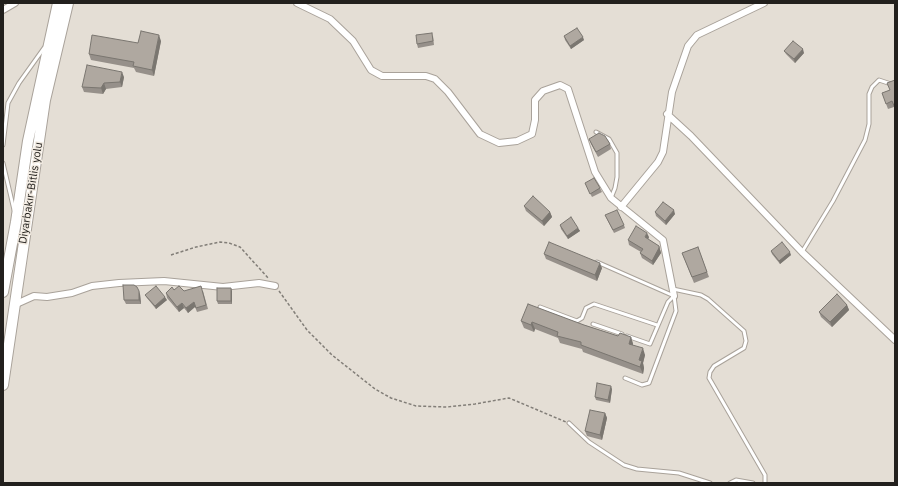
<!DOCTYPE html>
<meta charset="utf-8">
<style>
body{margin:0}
#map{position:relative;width:898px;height:486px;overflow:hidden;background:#e4ded5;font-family:"IBM Plex Sans",sans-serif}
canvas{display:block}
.frame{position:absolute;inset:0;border:4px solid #22201d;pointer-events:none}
</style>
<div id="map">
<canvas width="898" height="486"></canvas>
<div class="frame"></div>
</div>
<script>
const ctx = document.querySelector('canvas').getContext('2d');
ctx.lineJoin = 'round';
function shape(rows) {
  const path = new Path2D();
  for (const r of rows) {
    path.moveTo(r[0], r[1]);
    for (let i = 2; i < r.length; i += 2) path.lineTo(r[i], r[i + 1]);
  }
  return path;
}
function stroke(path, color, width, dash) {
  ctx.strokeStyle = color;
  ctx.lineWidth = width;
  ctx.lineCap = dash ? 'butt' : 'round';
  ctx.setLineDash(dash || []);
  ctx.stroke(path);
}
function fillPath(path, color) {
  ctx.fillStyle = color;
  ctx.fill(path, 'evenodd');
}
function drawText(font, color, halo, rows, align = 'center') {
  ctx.font = font + ' "IBM Plex Sans",sans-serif';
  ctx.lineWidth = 3;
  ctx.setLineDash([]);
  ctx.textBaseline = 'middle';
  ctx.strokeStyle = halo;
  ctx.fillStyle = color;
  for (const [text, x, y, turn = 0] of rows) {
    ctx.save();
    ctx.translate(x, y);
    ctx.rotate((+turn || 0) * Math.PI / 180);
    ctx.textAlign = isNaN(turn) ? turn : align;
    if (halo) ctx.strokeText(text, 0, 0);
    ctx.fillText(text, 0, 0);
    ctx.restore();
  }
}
const service = shape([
 [596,132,609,139,617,153,617,177,615,188,611,198],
 [3,145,8,103,19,83,44,48],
 [3,163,14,210],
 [802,252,833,201,865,140,869,124,869,94,872,87,879,80,891,84],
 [597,262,674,296],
 [673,289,701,295,708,299,744,331,746,341,744,348,714,366,710,372,709,378,765,475,765,483],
 [540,307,577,321,582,318,586,308,594,304,657,325],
 [593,324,622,334],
 [627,336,650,344,668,302,674,296],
 [625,378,642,385,649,383,676,311,674,296],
 [569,423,589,442,624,465,637,469,679,473,710,483],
 [730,483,736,480,753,483]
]);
const minor = shape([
 [297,3,330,19,353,41,371,70,382,76,426,76,435,79,448,92,480,134,499,143,517,141,532,134,535,120,535,100,543,91,560,85,568,89,595,172,611,198,663,240,674,296],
 [3,10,15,3],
 [667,114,691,136,802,252,895,340],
 [621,207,658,162,663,152,672,92,688,46,697,35,764,3],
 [14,305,34,296,47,297,72,293,92,286,119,283,164,281,223,287,259,283,275,286]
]);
const trunk = shape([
 [3,292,16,222,28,141,58,3],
 [3,385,45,100,68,3]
]);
stroke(service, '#a9a29a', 5);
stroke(minor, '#a9a29a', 8);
stroke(trunk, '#a9a29a', 12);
stroke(shape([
 [171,255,196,247,220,242,229,243,240,247,269,279],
 [279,291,307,330,332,355,375,389,391,398,416,406,447,407,475,404,509,398,566,422]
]), '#827e78', 1.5, [3, 2]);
stroke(service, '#fff', 3);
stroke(minor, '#fff', 6);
stroke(trunk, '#fff', 10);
fillPath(shape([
 [433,36,434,45,418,48,417,44],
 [564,36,584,40,571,49,565,40],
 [161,41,154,76,136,72,134,68,91,60,89,54,138,43],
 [784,51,804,53,795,63,786,54],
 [124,77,122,87,106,89,103,94,84,92,82,87],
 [895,80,895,109,894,107,888,109,882,93,890,90],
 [589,139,610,144,611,149,598,157,591,144],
 [585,183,600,188,602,192,592,197],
 [524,206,550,212,552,217,544,226,526,211],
 [655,212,675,214,666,225,656,216],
 [605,215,624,225,625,228,614,233],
 [560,225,578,228,580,231,568,239,561,229],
 [649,237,648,239,659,246,661,253,653,265,642,258,640,253,641,252,629,245,628,240],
 [698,247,709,277,694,283,682,253],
 [771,251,791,255,780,264,772,254],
 [544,254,602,268,597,281,546,259],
 [174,290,184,291,203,291,208,309,197,312,195,307,188,313,184,308,179,312,167,298,166,293],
 [232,291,232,304,218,304,217,301],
 [140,294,141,304,126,304,124,300],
 [145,295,167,300,156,309,147,298],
 [847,305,849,310,832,327,821,317,819,312],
 [521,321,584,325,618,336,631,337,633,344,633,345,645,355,643,363,644,368,643,374,583,352,582,349,560,343,558,338,535,329,534,332,524,328],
 [612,389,610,403,596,400,595,397],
 [605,413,607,418,602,440,587,436,585,431]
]), '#96908a');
fillPath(shape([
 [159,35,161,41,154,76,152,70],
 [583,37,584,40,571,49,570,46],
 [803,49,804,53,795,63,794,59],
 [122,72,124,77,122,87,120,82],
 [104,83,106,89,103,94,101,88],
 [674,210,675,214,666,225,665,221],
 [550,212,552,217,544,226,542,221],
 [578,228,580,231,568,239,567,236],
 [647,233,649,237,647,242,645,237],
 [659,246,661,253,653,265,652,261],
 [790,252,791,255,780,264,779,261],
 [600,263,602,268,597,281,595,275],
 [231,288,232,291,232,304,231,301],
 [139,291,140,294,141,304,139,300],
 [165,297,167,300,156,309,155,306],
 [194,302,196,306,188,313,186,308],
 [182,303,184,308,179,312,177,307],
 [847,305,849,310,832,327,830,322],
 [532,322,535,329,534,332,531,325],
 [631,337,633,344,631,351,629,344],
 [643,348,645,355,643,363,644,368,643,374,640,367,639,360],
 [611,386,612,389,610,403,608,400],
 [605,413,607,418,602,440,600,435]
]), '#7a7670');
const building = shape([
 [577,28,583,37,570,46,564,36,577,28],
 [141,31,159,35,152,70,133,66,134,62,89,54,92,35,138,43,141,31],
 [432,33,433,41,417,44,416,35,432,33],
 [793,41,803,49,794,59,784,51,793,41],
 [87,65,122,72,120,82,104,83,101,88,82,87,87,65],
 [895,80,895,108,892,101,886,104,882,93,890,90,887,83,895,80],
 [599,133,605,136,610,144,596,152,589,139,599,133],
 [594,178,600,188,590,194,585,183,594,178],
 [533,196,550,212,542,221,524,206,533,196],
 [663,202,674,210,665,221,655,212,663,202],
 [617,210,624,225,613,230,605,215,617,210],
 [571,217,578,228,567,236,560,225,571,217],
 [636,226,647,233,645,237,659,246,659,248,652,261,640,253,643,249,628,240,636,226],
 [549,242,600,263,595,275,544,254,549,242],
 [782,242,790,252,779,261,771,251,782,242],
 [698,247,707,272,692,277,682,253,698,247],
 [123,285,134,285,137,287,139,291,139,300,124,300,123,285],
 [156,286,165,297,155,306,145,295,156,286],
 [179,286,184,291,201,286,206,305,196,308,194,302,186,308,182,303,177,307,166,293,172,287,174,290,179,286],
 [217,288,231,288,231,301,217,301,217,288],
 [837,294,847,305,830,322,819,312,837,294],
 [528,304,584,325,618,336,620,333,631,337,629,344,643,348,639,360,642,361,640,367,581,345,581,342,557,336,558,332,532,322,531,325,521,321,528,304],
 [597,383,611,386,608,400,595,397,597,383],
 [590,410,605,413,600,435,585,431,590,410]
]);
fillPath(building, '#afa8a0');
stroke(building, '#7a7670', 1);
drawText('11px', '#22201d', '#f2ebe2', [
 ["Diyarbakır-Bitlis yolu",31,193,-81]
]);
</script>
